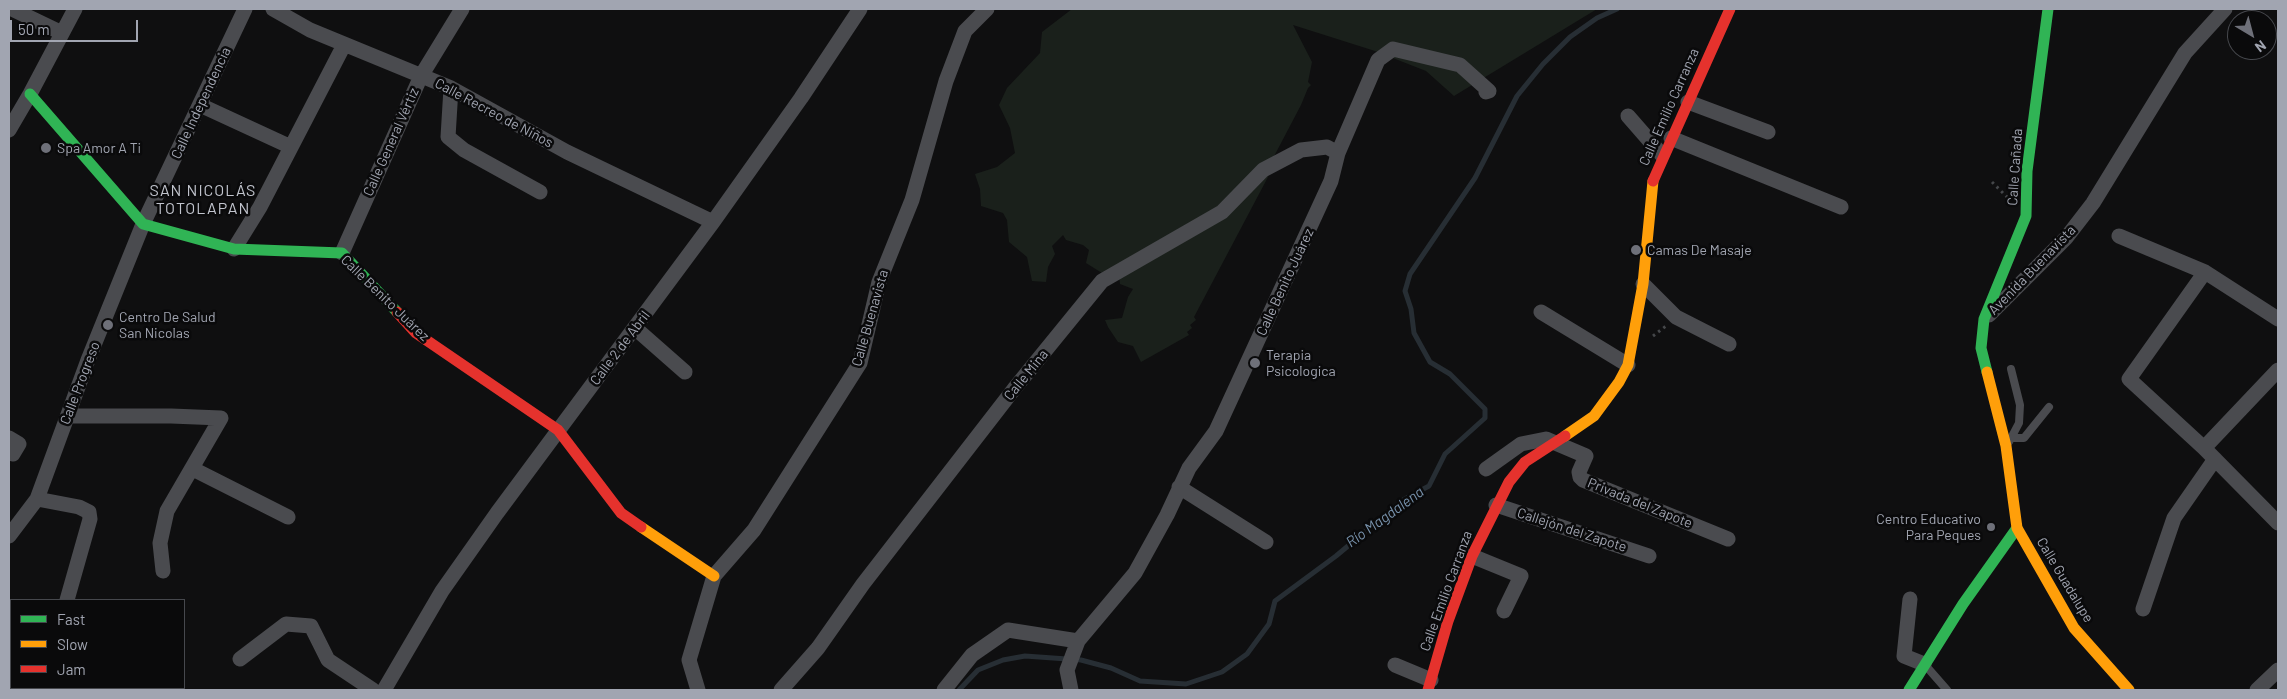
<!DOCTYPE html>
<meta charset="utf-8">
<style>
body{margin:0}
#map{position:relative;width:2287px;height:699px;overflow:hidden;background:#0f0f10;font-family:Barlow,sans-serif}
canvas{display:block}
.frame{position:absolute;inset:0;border:10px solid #a1a5b1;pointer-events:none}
.legend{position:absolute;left:10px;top:599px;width:175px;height:90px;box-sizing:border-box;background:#0a0a0b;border:1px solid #46484d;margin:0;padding:6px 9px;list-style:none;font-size:15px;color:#a1a5b1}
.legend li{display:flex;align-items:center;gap:10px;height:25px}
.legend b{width:25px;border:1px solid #46484d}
.north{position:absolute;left:2227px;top:10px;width:50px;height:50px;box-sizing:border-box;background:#0a0a0b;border:1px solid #46484d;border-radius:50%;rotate:143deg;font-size:14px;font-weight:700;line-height:20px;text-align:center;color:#a1a5b1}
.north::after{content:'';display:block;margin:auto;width:18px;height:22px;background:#6e7079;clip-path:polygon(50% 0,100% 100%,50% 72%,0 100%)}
.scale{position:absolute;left:10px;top:20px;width:128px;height:22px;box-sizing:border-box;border:2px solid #a1a5b1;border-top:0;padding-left:6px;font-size:15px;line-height:18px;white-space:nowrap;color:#a1a5b1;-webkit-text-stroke:4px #0a0a0b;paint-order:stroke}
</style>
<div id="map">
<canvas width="2287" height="699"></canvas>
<div class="frame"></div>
<ul class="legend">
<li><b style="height:6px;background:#30b455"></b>Fast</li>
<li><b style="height:6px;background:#ff9f0a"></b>Slow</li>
<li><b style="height:6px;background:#e5322d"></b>Jam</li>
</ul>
<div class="north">N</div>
<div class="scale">50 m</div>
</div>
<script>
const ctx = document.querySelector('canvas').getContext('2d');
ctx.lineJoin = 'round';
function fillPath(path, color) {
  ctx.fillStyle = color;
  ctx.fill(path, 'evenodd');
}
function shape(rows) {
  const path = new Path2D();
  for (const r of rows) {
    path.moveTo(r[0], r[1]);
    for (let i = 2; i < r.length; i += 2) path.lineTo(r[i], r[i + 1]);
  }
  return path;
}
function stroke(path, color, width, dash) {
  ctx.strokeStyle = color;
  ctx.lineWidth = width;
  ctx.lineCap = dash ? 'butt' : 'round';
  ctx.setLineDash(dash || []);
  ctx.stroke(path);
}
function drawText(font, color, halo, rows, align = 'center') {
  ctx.font = font + ' Barlow,sans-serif';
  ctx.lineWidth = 5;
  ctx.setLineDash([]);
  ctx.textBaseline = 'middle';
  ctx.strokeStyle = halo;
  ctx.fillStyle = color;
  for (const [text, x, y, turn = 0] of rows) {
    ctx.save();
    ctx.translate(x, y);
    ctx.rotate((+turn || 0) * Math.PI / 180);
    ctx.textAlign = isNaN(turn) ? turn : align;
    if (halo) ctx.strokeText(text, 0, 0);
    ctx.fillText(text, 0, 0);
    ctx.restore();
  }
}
fillPath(shape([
 [1072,9,1597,9,1454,96,1426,71,1375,51,1293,25,1312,62,1308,82,1311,85,1308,88,1301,105,1270,164,1268,177,1194,317,1196,320,1190,325,1192,328,1187,332,1189,335,1141,362,1133,346,1118,342,1108,327,1105,320,1122,318,1128,297,1133,289,1120,284,1118,267,1102,273,1086,263,1089,250,1083,245,1066,240,1063,235,1052,246,1055,254,1048,267,1046,282,1032,281,1027,257,1009,242,1007,220,1003,213,981,206,980,189,975,174,997,167,1015,153,1010,128,999,105,1007,88,1040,53,1042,32]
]), '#1a201b');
stroke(shape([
 [959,690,978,670,1003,660,1025,656,1081,660,1111,668,1140,681,1186,684,1222,672,1247,654,1269,624,1275,601,1336,556,1403,500,1429,486,1445,454,1485,418,1485,409,1450,374,1430,362,1414,333,1411,309,1405,291,1410,274,1475,178,1517,96,1543,64,1570,37,1597,18,1617,9]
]), '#272e34', 5);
stroke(shape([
 [1992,182,2008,198],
 [1653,336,1666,326]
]), '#45474a', 3, [2.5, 4]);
stroke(shape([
 [2011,438,2024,438,2049,407],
 [2009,442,2019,423,2020,405,2011,369],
 [1926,666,1947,690]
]), '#4a4b4f', 8);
stroke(shape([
 [12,9,62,33],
 [273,9,310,30,451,88,567,152,713,222],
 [451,88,448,137,464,150,540,192],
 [1688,102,1768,132],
 [200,105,291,147],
 [1628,116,1662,155],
 [9,130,30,94,75,9],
 [1671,138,1841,207],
 [2119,236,2205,272,2278,319],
 [234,249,260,207,344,45],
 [342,253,421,76,462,9],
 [1643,284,1676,317,1729,344],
 [1541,312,1628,365],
 [1989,315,2066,238,2093,203,2185,53,2225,9],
 [635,328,685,372],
 [2278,370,2204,448,2278,523],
 [68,416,171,416,221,418,167,511,160,543,163,571],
 [9,438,19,444,13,454,9,453],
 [2204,448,2129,379,2205,272],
 [193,469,288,517],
 [1486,469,1521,444,1546,439,1586,456,1579,472,1580,477,1583,480,1728,539],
 [1179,487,1266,542],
 [37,499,79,507,89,512,90,519,67,600],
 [1496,505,1649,556],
 [9,536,37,499,88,360,143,224,245,9],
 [1472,556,1521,576,1504,611],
 [1910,599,1904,656,1924,664],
 [2143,609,2174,518,2215,459],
 [240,659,286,624,311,626,328,660,373,690],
 [1395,665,1431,680],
 [48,690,48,688],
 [384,690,442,591,497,513,713,222,801,98,860,9],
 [698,690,689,660,714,576,754,530,860,363,879,282,912,200,946,81,965,31,987,9],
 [781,690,818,648,863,584,1014,389,1102,281,1222,212,1263,170,1301,150,1327,147,1338,153],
 [944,690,972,655,1008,630,1078,641],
 [1071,690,1067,670,1078,641,1135,573,1167,515,1189,468,1216,431,1331,181,1338,153,1378,60,1393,49,1460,65,1489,91,1486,92],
 [2257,690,2278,670]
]), '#4a4b4f', 15);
stroke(shape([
 [30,94,143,224,234,249,342,253,397,312],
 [1987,372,1981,348,1984,319,2026,216,2027,171,2048,9],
 [1909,690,1963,604,2017,528]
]), '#30b455', 11);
stroke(shape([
 [1987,372,2006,446,2017,528,2074,628,2129,690],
 [1565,436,1594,416,1619,382,1628,365,1643,284,1653,181],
 [641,527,714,576]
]), '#ff9f0a', 11);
stroke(shape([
 [1653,181,1730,9],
 [397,312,416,333,558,430,621,513,641,527],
 [1428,690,1448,621,1472,556,1509,482,1525,462,1565,436]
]), '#e5322d', 11);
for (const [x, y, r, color] of [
 [46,148,6,"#6e7079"],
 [1636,250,6,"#6e7079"],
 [108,325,6,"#6e7079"],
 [1255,363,6,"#6e7079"],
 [1991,527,5,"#6e7079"]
]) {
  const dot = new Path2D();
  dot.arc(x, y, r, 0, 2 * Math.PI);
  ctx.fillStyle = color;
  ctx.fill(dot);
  stroke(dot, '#0a0a0b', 2);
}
drawText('14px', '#a1a5b1', '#0a0a0b', [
 ["Calle Independencia",201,103,-65],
 ["Calle Emilio Carranza",1669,107,-66],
 ["Calle Recreo de Niños",494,113,28],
 ["Calle General Vértiz",391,142,-66],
 ["Calle Cañada",2015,167,-86],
 ["Avenida Buenavista",2032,270,-46],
 ["Calle Benito Juárez",1285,282,-65],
 ["Calle Benito Juárez",385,298,44],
 ["Calle Buenavista",870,318,-74],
 ["Calle 2 de Abril",620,348,-53],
 ["Calle Mina",1026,375,-51],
 ["Calle Progreso",80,383,-69],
 ["Privada del Zapote",1640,503,22],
 ["Callejón del Zapote",1572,530,18],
 ["Calle Guadalupe",2065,580,59],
 ["Calle Emilio Carranza",1446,591,-70]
]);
drawText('14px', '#a1a5b1', '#0a0a0b', [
 ["Spa Amor A Ti",57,148],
 ["Camas De Masaje",1647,250],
 ["Centro De Salud",119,317],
 ["San Nicolas",119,333],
 ["Terapia",1266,355],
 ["Psicologica",1266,371],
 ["Centro Educativo",1981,519,"right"],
 ["Para Peques",1981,535,"right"]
], 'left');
drawText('italic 15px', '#7892ac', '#0a0a0b', [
 ["Río Magdalena",1385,517,-36]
]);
ctx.letterSpacing = '1px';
drawText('16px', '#c1c4cd', '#0a0a0b', [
 ["SAN NICOLÁS",203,191],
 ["TOTOLAPAN",203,209]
]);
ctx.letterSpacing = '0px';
</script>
